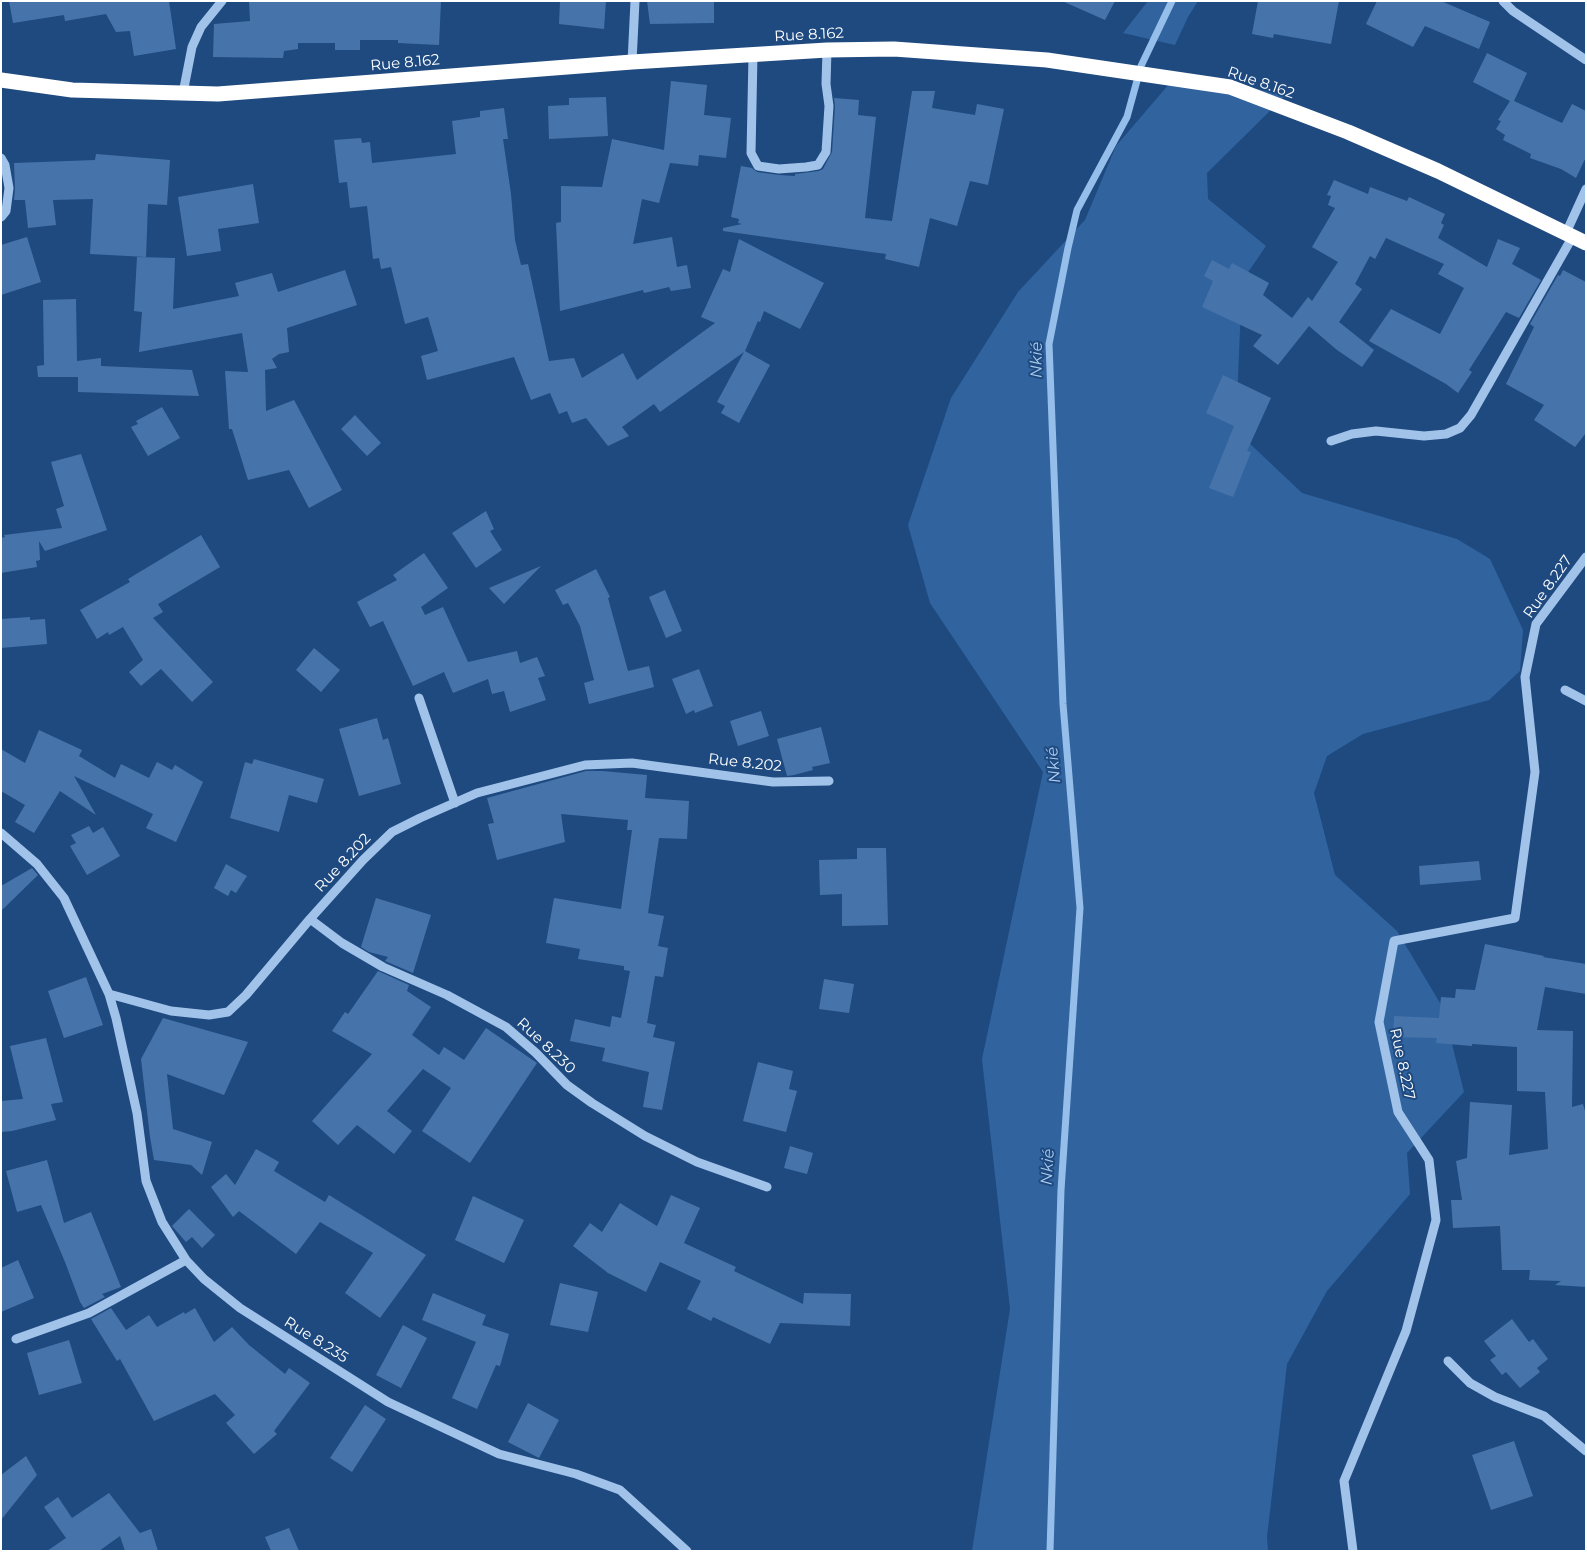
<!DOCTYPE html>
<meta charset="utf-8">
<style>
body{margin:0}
#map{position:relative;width:1587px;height:1552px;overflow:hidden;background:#1e4a80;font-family:Montserrat,sans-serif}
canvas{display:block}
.frame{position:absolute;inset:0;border:2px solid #fff;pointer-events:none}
</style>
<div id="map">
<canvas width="1587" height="1552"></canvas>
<div class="frame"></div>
</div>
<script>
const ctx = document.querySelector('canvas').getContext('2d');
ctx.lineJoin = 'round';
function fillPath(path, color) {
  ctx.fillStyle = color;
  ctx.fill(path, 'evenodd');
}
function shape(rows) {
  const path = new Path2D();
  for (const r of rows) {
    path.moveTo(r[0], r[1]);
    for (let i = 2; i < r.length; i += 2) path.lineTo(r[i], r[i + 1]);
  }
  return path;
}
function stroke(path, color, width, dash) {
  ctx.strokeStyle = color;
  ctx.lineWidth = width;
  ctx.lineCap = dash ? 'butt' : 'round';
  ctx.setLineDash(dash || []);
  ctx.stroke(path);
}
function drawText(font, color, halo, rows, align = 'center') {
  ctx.font = font + ' Montserrat,sans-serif';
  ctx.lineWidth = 4;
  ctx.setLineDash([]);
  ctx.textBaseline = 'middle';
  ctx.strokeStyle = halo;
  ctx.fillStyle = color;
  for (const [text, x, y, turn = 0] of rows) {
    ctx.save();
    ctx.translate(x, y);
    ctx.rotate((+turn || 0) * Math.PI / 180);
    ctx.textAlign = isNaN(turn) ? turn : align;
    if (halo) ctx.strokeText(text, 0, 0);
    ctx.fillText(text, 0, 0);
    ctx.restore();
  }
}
fillPath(shape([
 [1148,1,1198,1,1188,17,1175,45,1123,33],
 [1170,83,1250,88,1286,95,1207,173,1208,199,1266,246,1242,281,1237,401,1246,440,1302,493,1457,539,1490,559,1523,630,1520,671,1489,700,1363,734,1327,756,1314,793,1335,875,1397,931,1443,1008,1464,1092,1407,1153,1410,1194,1327,1291,1287,1364,1267,1537,1268,1551,972,1551,1010,1309,982,1059,1043,772,930,603,908,525,951,398,1018,292,1085,220,1116,146]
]), '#31649f');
stroke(shape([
 [1050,1551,1061,1190,1080,908,1063,704,1049,344,1068,248,1077,210,1127,117,1141,66,1172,1]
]), '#95beeb', 7);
fillPath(shape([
 [9,1,169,1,176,49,134,56,130,31,116,32,106,14,65,21,64,15,13,23],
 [249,1,441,1,439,45,398,43,398,40,360,40,360,50,335,50,335,43,298,43,298,49,284,51,283,58,213,57,214,24,250,21],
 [560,1,606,1,604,29,559,24],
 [647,1,714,1,714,23,650,24],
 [1062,1,1115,1,1105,20],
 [1258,1,1339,1,1331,44,1274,34,1273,38,1252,34],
 [1377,1,1441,1,1490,22,1479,49,1425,26,1413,47,1366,24],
 [1487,53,1527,73,1514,101,1562,123,1572,104,1586,111,1586,157,1576,178,1561,169,1530,158,1531,154,1503,140,1505,135,1496,129,1501,121,1498,120,1510,101,1473,82],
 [671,81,707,85,704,115,731,118,726,158,699,155,698,166,670,163,659,203,642,199,633,244,672,237,677,267,687,265,691,288,671,291,669,287,644,293,643,290,560,311,556,223,561,222,561,186,602,187,612,139,664,150],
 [912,91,935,91,932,108,975,115,977,104,1004,109,988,185,970,181,957,226,930,218,919,267,885,259,886,254,723,231,723,228,742,224,738,223,739,219,731,217,741,166,752,168,757,172,779,175,795,176,795,174,819,171,823,169,832,152,835,106,834,98,859,100,858,115,876,117,865,218,892,221],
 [606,97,608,136,549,139,548,106,569,105,569,98],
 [504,108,508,139,503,139,511,194,515,240,521,265,528,264,549,361,574,358,582,378,623,353,637,380,715,323,701,317,723,269,730,272,739,239,824,283,800,329,764,311,760,322,758,321,745,351,770,365,739,423,721,413,725,406,717,402,744,352,660,412,654,404,622,427,629,436,608,446,586,418,572,423,567,411,559,414,550,393,531,400,514,357,427,380,421,356,438,351,428,317,405,324,391,267,381,269,379,258,373,259,367,206,350,208,347,182,339,183,334,140,361,138,362,143,370,142,372,163,456,154,452,121,480,117,480,111],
 [96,154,170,160,167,205,148,204,146,257,90,254,93,199,53,200,56,225,28,228,25,200,14,200,15,189,14,163,95,160],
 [1334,180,1368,194,1370,187,1407,201,1409,197,1445,214,1441,223,1444,225,1438,238,1487,267,1498,239,1520,248,1512,264,1541,280,1519,318,1506,312,1469,370,1472,372,1458,393,1446,384,1369,341,1391,309,1440,334,1464,288,1438,274,1444,264,1386,238,1375,259,1370,256,1355,284,1362,289,1339,322,1374,350,1362,367,1337,350,1309,326,1278,365,1253,346,1262,335,1202,307,1213,281,1204,276,1212,260,1229,269,1232,263,1269,283,1263,295,1292,318,1308,297,1312,301,1338,262,1312,247,1335,208,1328,205,1331,196,1327,195],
 [253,184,259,223,218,229,221,251,187,256,178,197],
 [27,237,41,282,1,295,1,245],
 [137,257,175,258,173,309,239,296,235,283,272,273,278,292,345,270,357,305,287,328,289,352,279,354,272,359,277,368,265,370,266,411,294,400,342,490,309,508,289,470,248,480,232,429,229,429,225,371,248,372,242,333,139,352,142,312,134,311],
 [1563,270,1586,282,1586,433,1575,447,1534,420,1544,405,1506,384,1534,327,1530,324,1558,275,1560,276],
 [76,299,77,361,101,358,101,366,192,370,199,396,78,392,78,377,38,377,37,366,44,365,43,300],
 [1223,375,1271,398,1247,451,1251,452,1233,497,1209,488,1234,426,1206,413],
 [162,407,180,438,148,456,131,427,138,424,136,421],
 [355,415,381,443,367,456,341,429],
 [81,454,107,530,45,551,39,541,40,560,36,561,37,567,1,573,1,538,5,537,4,535,62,528,56,509,64,506,51,462],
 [486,511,494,529,490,531,502,550,476,568,452,533],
 [201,535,220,567,158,604,163,612,153,618,213,682,192,702,161,669,141,686,129,672,143,660,123,627,109,635,108,632,97,639,80,610,130,582,128,579],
 [424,553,448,588,421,607,425,615,443,607,468,662,517,651,520,663,537,657,545,676,538,678,546,700,510,712,504,691,492,694,488,679,453,693,444,672,413,686,383,621,370,627,357,602,397,580,393,575],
 [541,566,504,604,489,588],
 [596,569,610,597,608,598,628,671,649,666,654,687,589,704,584,683,594,680,580,626,568,603,563,605,555,590],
 [665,590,682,631,666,638,649,597],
 [30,617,30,620,45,619,47,644,1,648,1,619],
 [314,648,340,670,321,692,296,670],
 [699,669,713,706,695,713,694,710,686,714,672,679],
 [761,711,769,736,738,746,730,721],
 [377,718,383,740,388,738,401,784,359,796,339,729],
 [821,727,830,763,812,767,813,770,794,775,787,776,777,739],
 [39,730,82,750,79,756,115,778,121,764,149,778,157,762,172,770,175,765,203,782,176,842,146,828,153,814,74,776,96,815,60,791,34,833,15,822,25,805,1,791,1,749,25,763],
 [254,759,324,779,317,803,289,795,279,832,230,818,245,762,252,764],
 [586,771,602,771,647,775,645,798,689,801,687,839,659,838,648,913,664,916,658,946,668,948,663,977,655,976,647,1023,656,1025,653,1037,675,1042,662,1110,643,1107,649,1072,602,1061,605,1048,570,1041,575,1019,610,1027,612,1016,621,1018,630,971,624,970,624,966,578,959,580,949,546,943,554,898,621,909,632,830,627,830,628,820,561,814,565,842,497,860,488,824,494,823,487,798],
 [89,826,93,833,103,827,120,856,87,875,70,846,76,843,71,835],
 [857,848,886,848,888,925,842,926,842,894,820,895,819,860,857,859],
 [1479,861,1481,880,1420,885,1419,866],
 [226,864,247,876,236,893,231,890,228,896,214,888],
 [32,868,38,875,1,911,1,886],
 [376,898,431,915,413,973,385,961,388,957,369,952,361,947],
 [1485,944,1544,956,1543,957,1586,964,1586,994,1545,987,1537,1030,1573,1031,1572,1107,1583,1104,1586,1115,1586,1287,1555,1285,1561,1281,1529,1280,1530,1270,1502,1270,1500,1226,1453,1228,1451,1200,1462,1200,1456,1161,1467,1158,1470,1102,1512,1105,1509,1155,1548,1149,1545,1092,1517,1091,1517,1047,1472,1044,1472,1046,1436,1043,1437,1038,1393,1037,1394,1016,1439,1018,1441,997,1455,998,1456,989,1475,990],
 [378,971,409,985,407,991,431,1007,412,1035,439,1055,444,1047,464,1060,486,1028,537,1063,470,1163,422,1131,451,1088,423,1069,387,1111,412,1131,394,1154,357,1125,338,1145,312,1121,372,1054,332,1031,345,1012,348,1014],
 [86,977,103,1025,64,1038,48,991],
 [824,979,854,984,849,1013,819,1009],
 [163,1018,248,1042,224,1095,167,1074,173,1129,212,1142,202,1175,191,1165,154,1160,150,1137,141,1059],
 [46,1038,63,1102,51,1104,56,1120,12,1131,1,1132,1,1101,23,1099,10,1046],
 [758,1062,793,1071,789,1089,797,1091,786,1132,743,1121],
 [790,1146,813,1153,807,1174,784,1168],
 [256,1149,279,1162,274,1171,325,1202,329,1195,426,1255,380,1318,345,1293,373,1253,320,1222,296,1254,239,1211,233,1217,211,1187,226,1174,235,1185],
 [47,1160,64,1223,91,1212,121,1287,102,1294,105,1297,84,1308,80,1302,65,1262,41,1205,17,1212,6,1171],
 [671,1195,700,1208,684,1243,736,1267,734,1271,803,1304,804,1293,851,1294,850,1326,780,1323,770,1344,713,1317,711,1321,687,1309,701,1281,660,1262,646,1292,608,1273,573,1246,590,1223,602,1232,620,1203,657,1226],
 [473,1196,524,1220,504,1263,455,1240],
 [189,1209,215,1235,202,1248,192,1237,186,1242,172,1226],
 [18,1260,34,1298,1,1312,1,1268],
 [560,1283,598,1292,588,1332,550,1325],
 [433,1293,486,1315,482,1325,509,1334,500,1366,496,1365,477,1409,452,1398,476,1342,422,1320],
 [111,1308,126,1330,149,1315,157,1327,184,1312,185,1314,195,1308,214,1342,232,1327,249,1345,285,1374,289,1368,310,1383,274,1431,277,1434,254,1454,226,1423,235,1415,215,1394,154,1421,120,1359,117,1361,91,1319],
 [1512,1319,1529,1342,1533,1339,1548,1359,1537,1368,1540,1372,1520,1388,1506,1372,1502,1375,1490,1360,1496,1356,1484,1341],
 [403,1325,427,1338,401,1388,376,1375],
 [69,1340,82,1383,39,1395,27,1353],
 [528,1403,559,1420,539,1458,508,1442],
 [365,1405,386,1419,352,1472,330,1458],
 [1514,1441,1533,1496,1491,1510,1472,1455],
 [26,1456,37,1475,1,1520,1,1475],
 [109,1493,140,1533,151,1529,158,1551,125,1551,120,1536,99,1551,47,1551,66,1538,44,1507,58,1497,72,1518],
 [289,1528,299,1551,271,1551,265,1537]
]), '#4674aa');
stroke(shape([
 [1503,1,1513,11,1586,60],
 [753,55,751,153,758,166,779,169,806,167,818,165,826,152,829,106,826,84,827,50],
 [632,62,635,1],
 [183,93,192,47,201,27,222,1],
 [1,158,5,165,9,188,6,211,1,217],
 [1566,233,1586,189],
 [1331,441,1352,434,1376,431,1424,436,1446,434,1460,428,1471,415,1573,236],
 [1565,690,1586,701],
 [419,698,455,803],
 [1,833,37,864,64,898,109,994,171,1011,209,1015,228,1012,246,995,310,919,363,860,392,832,420,818,477,793,585,765,632,763,773,782,829,781],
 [310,919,342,943,383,967,447,995,506,1027,536,1053,567,1085,592,1103,645,1136,697,1162,767,1187],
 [109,994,116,1018,137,1113,146,1181,162,1222,186,1260,204,1279,240,1308,388,1402,499,1454,576,1474,620,1490,687,1551],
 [16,1339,89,1313,186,1260],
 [1448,1361,1470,1383,1495,1397,1544,1416,1586,1451],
 [1353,1551,1344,1481,1406,1331,1436,1220,1429,1160,1398,1112,1379,1022,1394,941,1515,918,1535,772,1525,677,1536,624,1586,557]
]), '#a2c3e9', 9);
stroke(shape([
 [1,80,72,90,218,94,632,62,827,50,894,49,1047,60,1230,87,1348,132,1438,171,1586,243]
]), '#fff', 15);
drawText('15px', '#fff', '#1e4a80', [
 ["Rue 8.162",809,35,-3],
 ["Rue 8.162",405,63,-5],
 ["Rue 8.162",1261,83,19],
 ["Rue 8.227",1548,587,-55],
 ["Rue 8.202",745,763,6],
 ["Rue 8.202",343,863,-47],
 ["Rue 8.230",546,1046,43],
 ["Rue 8.227",1402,1064,78],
 ["Rue 8.235",316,1340,32]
]);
drawText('italic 16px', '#adcdf1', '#1e4a80', [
 ["Nkié",1037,360,-89],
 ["Nkié",1054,765,-95],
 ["Nkié",1048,1167,-86]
]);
</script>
